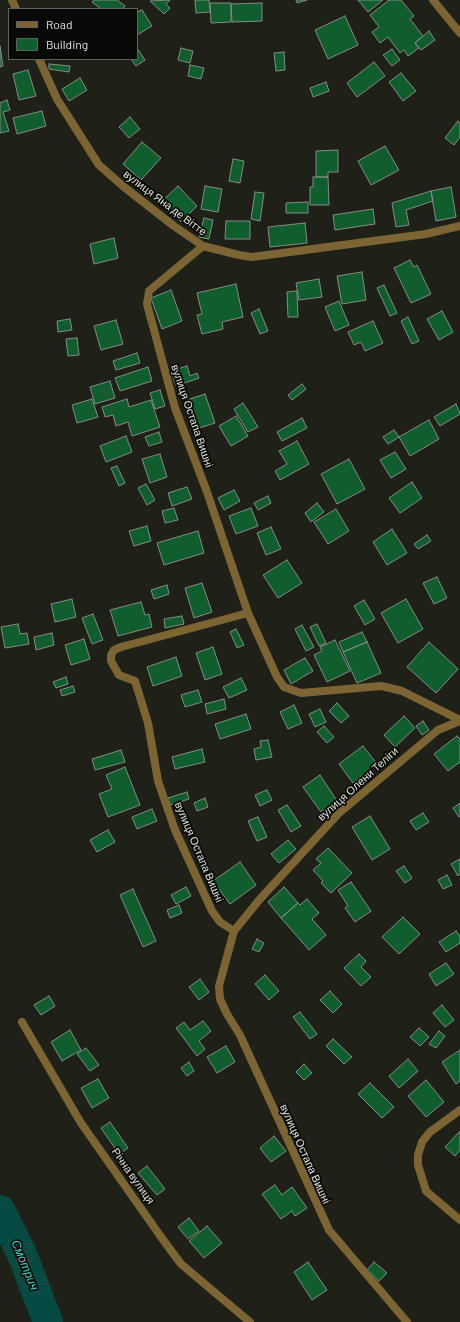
<!DOCTYPE html>
<meta charset="utf-8">
<style>
body{margin:0}
#map{position:relative;width:460px;height:1322px;overflow:hidden;background:#1f2119;font-family:Barlow,sans-serif}
canvas{display:block}
.legend{position:absolute;left:8px;top:8px;width:130px;height:52px;box-sizing:border-box;background:#090a07;border:1px solid #5f615d;margin:0;padding:5px 7px;list-style:none;font-size:12px;color:#e1e3dd}
.legend li{display:flex;align-items:center;gap:8px;height:20px}
.legend b{width:20px;border:1px solid #5f615d}
</style>
<div id="map">
<canvas width="460" height="1322"></canvas>
<ul class="legend">
<li><b style="height:5px;background:#7c6433"></b>Road</li>
<li><b style="height:11px;background:#105d2d"></b>Building</li>
</ul>
</div>
<script>
const ctx = document.querySelector('canvas').getContext('2d');
ctx.lineJoin = 'round';
function shape(rows) {
  const path = new Path2D();
  for (const r of rows) {
    path.moveTo(r[0], r[1]);
    for (let i = 2; i < r.length; i += 2) path.lineTo(r[i], r[i + 1]);
  }
  return path;
}
function stroke(path, color, width, dash) {
  ctx.strokeStyle = color;
  ctx.lineWidth = width;
  ctx.lineCap = dash ? 'butt' : 'round';
  ctx.setLineDash(dash || []);
  ctx.stroke(path);
}
function fillPath(path, color) {
  ctx.fillStyle = color;
  ctx.fill(path, 'evenodd');
}
function drawText(font, color, halo, rows, align = 'center') {
  ctx.font = font + ' Barlow,sans-serif';
  ctx.lineWidth = 3.5;
  ctx.setLineDash([]);
  ctx.textBaseline = 'middle';
  ctx.strokeStyle = halo;
  ctx.fillStyle = color;
  for (const [text, x, y, turn = 0] of rows) {
    ctx.save();
    ctx.translate(x, y);
    ctx.rotate((+turn || 0) * Math.PI / 180);
    ctx.textAlign = isNaN(turn) ? turn : align;
    if (halo) ctx.strokeText(text, 0, 0);
    ctx.fillText(text, 0, 0);
    ctx.restore();
  }
}
stroke(shape([
 [0,1210,22,1254,48,1322]
]), '#064a44', 30);
const building = shape([
 [94,0,117,0,125,6,123,9,101,9,92,2,94,0],
 [170,0,166,4,170,8,164,14,150,1,170,0],
 [195,0,209,0,210,12,196,13,195,0],
 [296,0,307,0,297,3,296,0],
 [358,0,383,0,368,12,358,0],
 [389,0,401,0,414,16,410,19,423,36,415,43,419,48,408,56,404,50,400,53,388,37,380,43,372,32,379,27,370,15,389,0],
 [210,3,231,3,231,22,211,23,210,3],
 [262,3,262,21,232,22,231,4,262,3],
 [142,10,152,26,137,35,137,12,142,10],
 [345,16,358,45,328,59,315,30,345,16],
 [429,31,435,40,421,50,415,43,429,31],
 [0,46,3,66,0,67,0,46],
 [137,48,145,60,136,66,131,59,137,59,137,48],
 [181,48,193,51,190,63,178,60,181,48],
 [392,49,400,60,392,66,383,55,392,49],
 [284,52,285,70,276,71,274,53,284,52],
 [374,62,385,76,357,97,347,83,374,62],
 [49,64,70,66,69,72,49,69,49,64],
 [190,65,204,68,201,79,188,76,190,65],
 [28,70,36,96,19,100,13,74,28,70],
 [401,73,416,91,403,101,389,82,401,73],
 [80,78,87,90,69,101,62,89,80,78],
 [326,82,329,91,313,97,310,88,326,82],
 [7,100,10,110,3,112,9,131,0,133,0,103,7,100],
 [42,111,46,126,17,134,13,118,42,111],
 [130,117,140,129,129,138,119,127,130,117],
 [458,121,460,123,460,137,454,145,445,138,458,121],
 [142,142,161,158,141,180,123,164,142,142],
 [385,146,399,170,371,185,358,161,385,146],
 [338,150,338,172,328,172,328,177,316,177,316,151,338,150],
 [233,159,244,161,240,183,229,181,233,159],
 [313,177,328,177,329,205,310,205,310,187,313,187,313,177],
 [178,186,197,206,181,222,161,202,178,186],
 [205,186,222,189,218,212,201,209,205,186],
 [451,187,456,217,436,221,431,191,451,187],
 [431,191,433,201,406,210,409,225,396,227,392,203,431,191],
 [255,192,264,193,260,221,251,219,255,192],
 [308,202,308,213,286,213,286,203,308,202],
 [373,209,375,224,335,230,333,215,373,209],
 [204,218,213,220,209,239,199,237,204,218],
 [226,221,250,221,250,239,225,239,226,221],
 [305,223,307,243,270,247,268,227,305,223],
 [114,238,118,258,94,264,90,244,114,238],
 [410,260,414,267,417,265,431,294,411,303,394,268,410,260],
 [362,272,366,300,342,304,337,276,362,272],
 [319,279,322,297,299,300,296,283,319,279],
 [236,284,243,317,222,322,223,329,202,334,197,315,202,314,197,293,236,284],
 [384,285,397,313,390,316,377,288,384,285],
 [171,290,182,321,162,329,151,298,171,290],
 [297,291,298,317,288,317,287,292,297,291],
 [339,301,349,325,335,331,325,307,339,301],
 [259,309,268,331,260,334,251,313,259,309],
 [442,311,453,332,439,340,427,319,442,311],
 [408,317,419,341,412,344,401,321,408,317],
 [70,319,72,330,58,332,57,321,70,319],
 [116,320,123,344,101,350,94,326,116,320],
 [373,321,383,343,365,351,361,342,354,345,348,332,373,321],
 [77,338,79,355,68,356,66,339,77,338],
 [137,353,140,363,116,370,113,361,137,353],
 [187,366,190,376,197,373,199,378,176,386,171,371,187,366],
 [148,367,152,381,120,391,115,378,148,367],
 [110,381,115,398,95,404,90,387,110,381],
 [302,384,306,389,292,400,288,395,302,384],
 [160,390,165,406,155,409,150,393,160,390],
 [205,394,215,423,196,429,187,400,205,394],
 [92,399,98,417,77,423,72,405,92,399],
 [127,399,129,407,151,400,160,427,132,436,128,422,116,426,113,415,105,417,102,407,127,399],
 [243,403,258,427,248,432,234,409,243,403],
 [456,404,460,414,440,426,434,417,456,404],
 [236,416,248,436,231,446,219,426,236,416],
 [302,418,307,428,282,441,277,432,302,418],
 [429,420,439,439,410,456,399,437,429,420],
 [394,430,399,437,388,444,383,437,394,430],
 [159,432,162,442,149,446,145,437,159,432],
 [126,436,132,452,106,462,100,446,126,436],
 [297,441,309,464,280,480,275,471,287,464,279,451,297,441],
 [395,452,406,469,391,478,380,460,395,452],
 [160,454,167,477,150,483,142,459,160,454],
 [349,459,365,489,337,504,321,474,349,459],
 [117,466,125,483,119,486,111,468,117,466],
 [412,482,422,498,400,513,389,498,412,482],
 [146,484,155,500,147,505,138,488,146,484],
 [187,487,192,499,172,506,168,493,187,487],
 [234,490,240,501,224,510,218,498,234,490],
 [268,496,271,503,258,510,254,503,268,496],
 [317,503,324,512,311,522,305,513,317,503],
 [174,508,178,520,165,523,162,511,174,508],
 [251,508,258,526,236,534,229,516,251,508],
 [336,509,349,531,328,544,314,522,336,509],
 [147,526,151,541,134,546,129,531,147,526],
 [271,527,281,549,266,555,257,533,271,527],
 [392,529,407,553,387,565,373,542,392,529],
 [198,531,204,553,164,565,157,543,198,531],
 [427,535,431,541,418,549,414,544,427,535],
 [287,560,302,583,278,598,263,575,287,560],
 [437,577,447,598,434,604,423,583,437,577],
 [202,583,212,612,194,618,185,588,202,583],
 [167,585,169,594,154,599,151,590,167,585],
 [72,599,76,617,55,622,51,604,72,599],
 [406,599,423,629,398,643,381,613,406,599],
 [364,600,375,619,365,625,354,606,364,600],
 [141,602,145,615,149,614,152,627,118,636,110,610,141,602],
 [93,614,103,640,92,644,82,618,93,614],
 [182,616,184,624,165,628,164,619,182,616],
 [18,624,20,634,27,633,29,644,5,648,1,627,18,624],
 [317,624,326,643,319,646,310,627,317,624],
 [302,625,314,647,306,651,295,629,302,625],
 [236,629,244,645,237,648,230,632,236,629],
 [362,632,367,642,343,652,339,642,362,632],
 [52,633,54,645,36,650,34,637,52,633],
 [84,639,90,659,71,665,65,645,84,639],
 [335,640,350,671,327,682,314,655,322,651,320,647,335,640],
 [367,642,381,673,357,683,343,652,367,642],
 [429,642,458,669,436,693,407,667,429,642],
 [213,647,222,674,205,680,196,653,213,647],
 [176,657,182,676,153,686,147,667,176,657],
 [305,658,313,671,291,684,284,670,305,658],
 [66,677,68,684,56,688,53,682,66,677],
 [241,678,247,690,229,698,223,687,241,678],
 [73,686,75,692,62,696,60,690,73,686],
 [198,690,202,702,185,707,181,695,198,690],
 [224,699,226,709,207,714,205,704,224,699],
 [337,703,349,716,341,723,329,711,337,703],
 [294,705,302,723,288,729,280,712,294,705],
 [320,709,326,722,315,727,309,714,320,709],
 [246,714,251,729,220,739,215,724,246,714],
 [404,716,415,728,395,747,384,735,404,716],
 [423,721,429,730,422,735,416,726,423,721],
 [324,726,334,737,327,743,317,732,324,726],
 [457,736,460,739,460,762,448,771,434,754,457,736],
 [268,740,272,757,256,760,254,749,261,747,260,741,268,740],
 [363,746,377,764,353,783,339,764,363,746],
 [202,749,205,762,175,769,172,757,202,749],
 [121,750,125,762,95,770,92,759,121,750],
 [125,767,140,805,108,817,99,794,112,789,106,775,125,767],
 [320,775,337,801,321,812,303,787,320,775],
 [267,790,272,800,260,806,255,795,267,790],
 [187,792,189,799,170,805,168,798,187,792],
 [205,798,208,807,197,811,194,803,205,798],
 [460,803,460,816,459,817,453,808,460,803],
 [287,805,301,826,291,832,278,810,287,805],
 [152,809,157,821,137,829,132,817,152,809],
 [423,813,429,822,416,830,410,821,423,813],
 [370,816,390,849,372,860,352,827,370,816],
 [258,817,267,837,257,841,248,821,258,817],
 [108,830,115,842,97,852,90,840,108,830],
 [288,840,296,849,279,863,271,854,288,840],
 [328,848,352,873,331,893,321,883,323,881,313,870,321,863,316,859,328,848],
 [460,859,460,874,458,876,451,864,460,859],
 [240,862,256,885,230,904,213,881,240,862],
 [404,866,412,878,405,883,396,871,404,866],
 [447,875,452,885,443,889,438,880,447,875],
 [351,882,371,911,355,922,345,908,348,906,338,890,351,882],
 [186,887,191,896,176,904,171,895,186,887],
 [284,887,298,903,281,918,268,902,284,887],
 [133,889,156,941,143,947,120,895,133,889],
 [307,899,319,913,312,919,326,935,309,950,281,918,298,903,300,905,307,899],
 [179,905,182,913,170,918,167,910,179,905],
 [403,917,420,934,399,954,382,937,403,917],
 [456,931,460,937,460,943,446,952,439,942,456,931],
 [257,939,264,943,259,952,252,949,257,939],
 [359,954,366,961,361,967,371,977,361,986,344,968,359,954],
 [446,963,454,974,436,986,429,974,446,963],
 [265,975,279,991,269,1000,255,984,265,975],
 [200,979,209,992,199,1000,189,987,200,979],
 [330,991,342,1004,333,1013,320,1000,330,991],
 [49,996,55,1006,41,1015,34,1005,49,996],
 [442,1005,454,1020,445,1027,433,1013,442,1005],
 [300,1012,317,1034,310,1039,293,1017,300,1012],
 [203,1021,211,1031,199,1041,205,1049,197,1056,176,1028,184,1022,190,1030,203,1021],
 [419,1028,429,1037,420,1046,410,1037,419,1028],
 [70,1030,81,1050,62,1061,51,1042,70,1030],
 [439,1031,445,1036,436,1048,429,1044,439,1031],
 [333,1039,352,1057,344,1064,326,1046,333,1039],
 [226,1046,235,1062,217,1073,207,1057,226,1046],
 [86,1048,99,1065,90,1071,77,1054,86,1048],
 [460,1050,460,1081,456,1084,442,1062,460,1050],
 [408,1059,418,1071,399,1088,389,1076,408,1059],
 [189,1062,194,1071,187,1076,181,1068,189,1062],
 [304,1064,312,1073,304,1080,296,1072,304,1064],
 [98,1079,109,1098,92,1108,81,1088,98,1079],
 [426,1080,444,1102,426,1117,408,1096,426,1080],
 [370,1083,394,1107,382,1118,358,1094,370,1083],
 [110,1122,128,1148,119,1154,101,1128,110,1122],
 [460,1131,460,1150,455,1156,445,1147,460,1131],
 [274,1136,286,1151,271,1162,260,1148,274,1136],
 [147,1166,165,1189,157,1195,138,1173,147,1166],
 [275,1185,282,1195,292,1187,307,1208,295,1216,292,1211,281,1219,262,1194,275,1185],
 [189,1218,199,1231,188,1239,178,1227,189,1218],
 [207,1226,222,1243,204,1258,189,1241,207,1226],
 [308,1262,327,1290,312,1300,294,1272,308,1262],
 [374,1262,387,1273,379,1281,367,1270,374,1262]
]);
fillPath(building, '#105d2d');
stroke(building, '#848d86', 1);
stroke(shape([
 [12,0,16,9],
 [433,0,460,33],
 [39,59,57,99,99,165,124,187,174,226,203,246,239,255,252,257,426,234,460,226],
 [203,246,149,291,147,304,175,408,207,492,248,613,277,677,284,687,301,693,381,686,390,688,402,691,460,720],
 [248,613,121,647,114,650,111,655,111,661,119,675,135,681,148,723,158,781,175,830,212,911,220,922,234,931,219,986,220,999,227,1014,240,1035,329,1230,407,1322],
 [234,931,260,899,338,814,438,730,460,721],
 [22,1022,81,1123,161,1237,181,1264,250,1322],
 [460,1110,430,1132,422,1142,418,1155,418,1165,426,1191,460,1220]
]), '#7c6433', 8);
drawText('11px', '#e1e3dd', '#090a07', [
 ["вулиця Яна де Вітте",165,203,37],
 ["вулиця Остапа Вишні",192,416,71],
 ["вулиця Олени Теліги",358,784,-42],
 ["вулиця Остапа Вишні",199,852,67],
 ["вулиця Остапа Вишні",305,1154,66],
 ["Річна вулиця",133,1176,55]
]);
drawText('italic 12px', '#32decc', '#090a07', [
 ["Смотрич",25,1265,68]
]);
</script>
